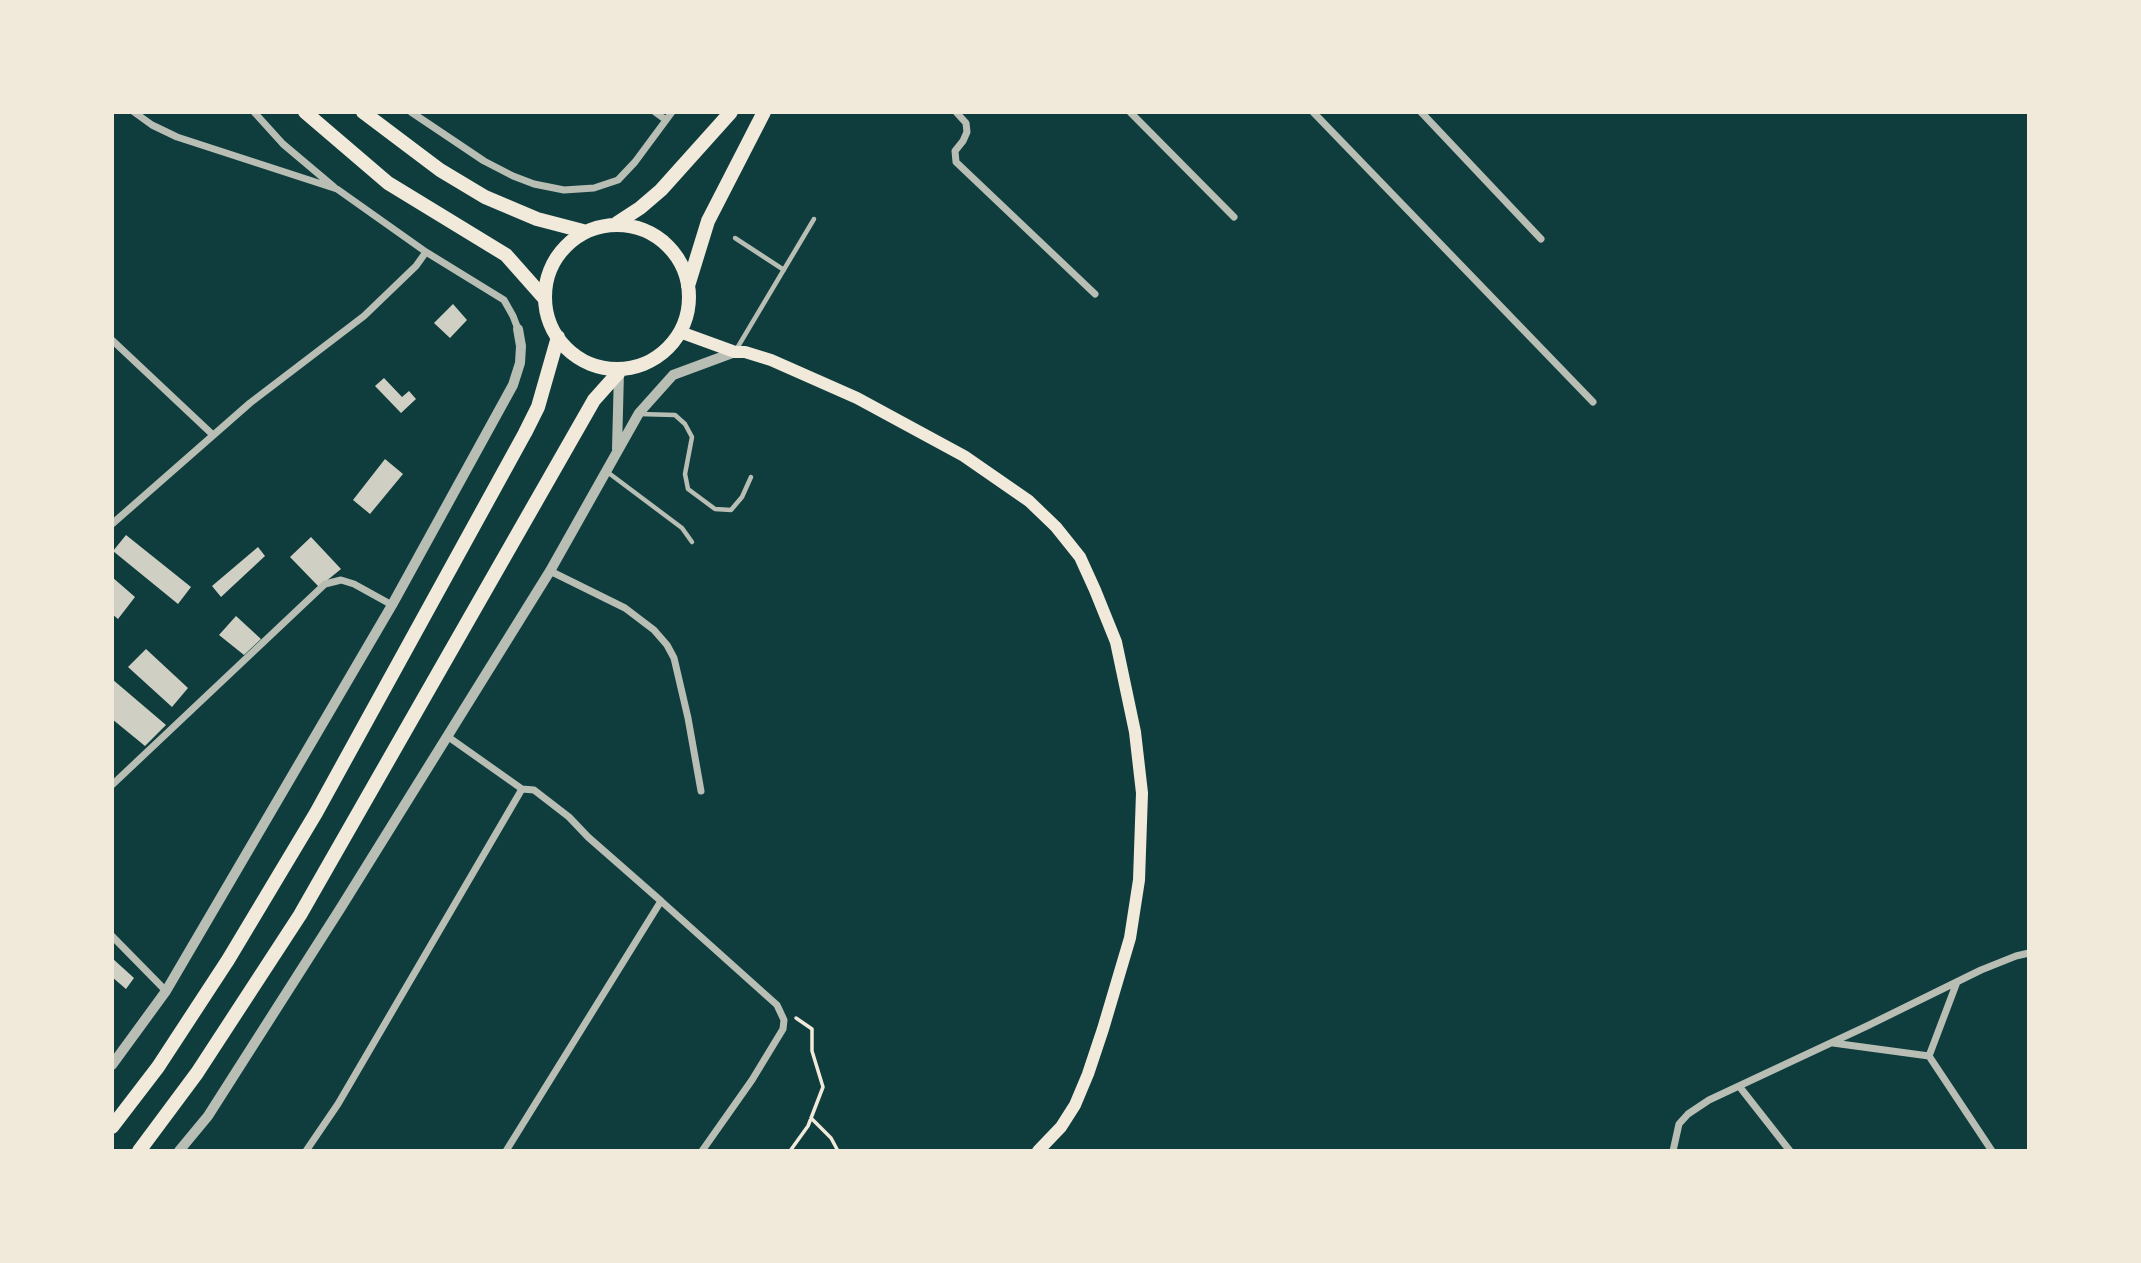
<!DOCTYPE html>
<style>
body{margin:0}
#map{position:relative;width:2141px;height:1263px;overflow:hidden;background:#0f3d3e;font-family:"Alegreya Sans",sans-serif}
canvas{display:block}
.frame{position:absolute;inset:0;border:114px solid #f1e9da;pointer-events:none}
</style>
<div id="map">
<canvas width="2141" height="1263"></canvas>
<div class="frame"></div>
</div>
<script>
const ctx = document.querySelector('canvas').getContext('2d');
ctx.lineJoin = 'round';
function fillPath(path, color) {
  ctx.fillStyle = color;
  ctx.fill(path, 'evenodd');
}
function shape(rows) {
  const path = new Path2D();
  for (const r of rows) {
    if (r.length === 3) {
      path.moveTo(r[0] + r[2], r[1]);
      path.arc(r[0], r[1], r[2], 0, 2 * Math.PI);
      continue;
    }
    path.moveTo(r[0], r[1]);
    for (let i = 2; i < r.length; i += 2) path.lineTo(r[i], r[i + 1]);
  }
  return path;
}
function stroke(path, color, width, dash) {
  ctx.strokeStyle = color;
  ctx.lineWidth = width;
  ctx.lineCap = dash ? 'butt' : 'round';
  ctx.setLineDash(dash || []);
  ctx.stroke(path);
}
fillPath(shape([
 [453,304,467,320,450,338,434,323],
 [384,378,402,397,409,391,416,399,401,413,375,386],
 [385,459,403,474,370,514,353,500],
 [126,535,191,587,178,604,113,551],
 [311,537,341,569,319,587,290,557],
 [258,547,265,556,221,597,212,586],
 [112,577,135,597,118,619,112,614],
 [236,616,261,639,244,655,219,635],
 [146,649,188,688,172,707,128,667],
 [112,679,166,725,145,746,112,719],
 [112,958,134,978,126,989,112,977]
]), '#cfcfc3');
stroke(shape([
 [811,1118,831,1138,838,1151],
 [790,1151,808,1126,823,1087,812,1051,812,1029,796,1018]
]), '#f1e9da', 3.5);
stroke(shape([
 [735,238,784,270],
 [736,350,814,219],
 [639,414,675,415,685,424,692,437,685,474,688,489,715,509,731,510,742,497,751,477],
 [606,471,682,528,692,542]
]), '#b8beb3', 4.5);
stroke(shape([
 [134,112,152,125,177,137,337,189,426,252,504,300,513,316,518,329],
 [254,112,283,144,334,187],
 [411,112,484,161,513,176,534,184,564,190,594,188,618,180,635,162,672,112],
 [655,112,666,120],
 [956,112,966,123,967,132,963,141,955,151,956,162,1095,294],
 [1130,112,1234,217],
 [1313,112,1593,402],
 [1421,112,1541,239],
 [112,340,213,435],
 [112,524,250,403,364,316,416,266,426,252],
 [550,571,625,608,654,630,667,645,674,658,688,718,701,791],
 [447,736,522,789],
 [112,785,325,584,341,580,354,584,392,605],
 [661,901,777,1005,784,1020,783,1029,752,1080,702,1151],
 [112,936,166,991],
 [1833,1043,1929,1056,1992,1151],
 [1929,1056,1957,982],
 [1739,1086,1790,1151],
 [306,1151,338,1104,522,789,534,790,569,817,588,837,661,901,506,1151],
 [1673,1151,1679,1124,1688,1114,1709,1100,1867,1026,1981,970,2016,956,2029,953]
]), '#b8beb3', 7);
stroke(shape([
 [617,449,619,372],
 [112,1065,166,991,392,605,513,385,520,363,521,346,518,329],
 [179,1151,208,1116,340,909,550,571,639,413,673,375,735,352]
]), '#b8beb3', 10);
stroke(shape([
 [680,332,735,352,745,352,771,360,857,398,964,456,1029,501,1056,527,1080,557,1095,590,1116,642,1135,732,1142,793,1139,880,1130,938,1103,1029,1088,1074,1075,1105,1061,1127,1038,1151]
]), '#f1e9da', 12);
stroke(shape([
 [305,112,388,183,506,255,545,299],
 [363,112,440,170,485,197,537,219,583,231]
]), '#f1e9da', 14);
stroke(shape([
 [617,223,640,208,661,190,731,112],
 [617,297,72],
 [688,286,708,221,764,112],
 [112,1127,158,1067,228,960,316,813,525,433,538,407,558,337],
 [139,1151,197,1073,300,915,594,400,619,372]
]), '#f1e9da', 14);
</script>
